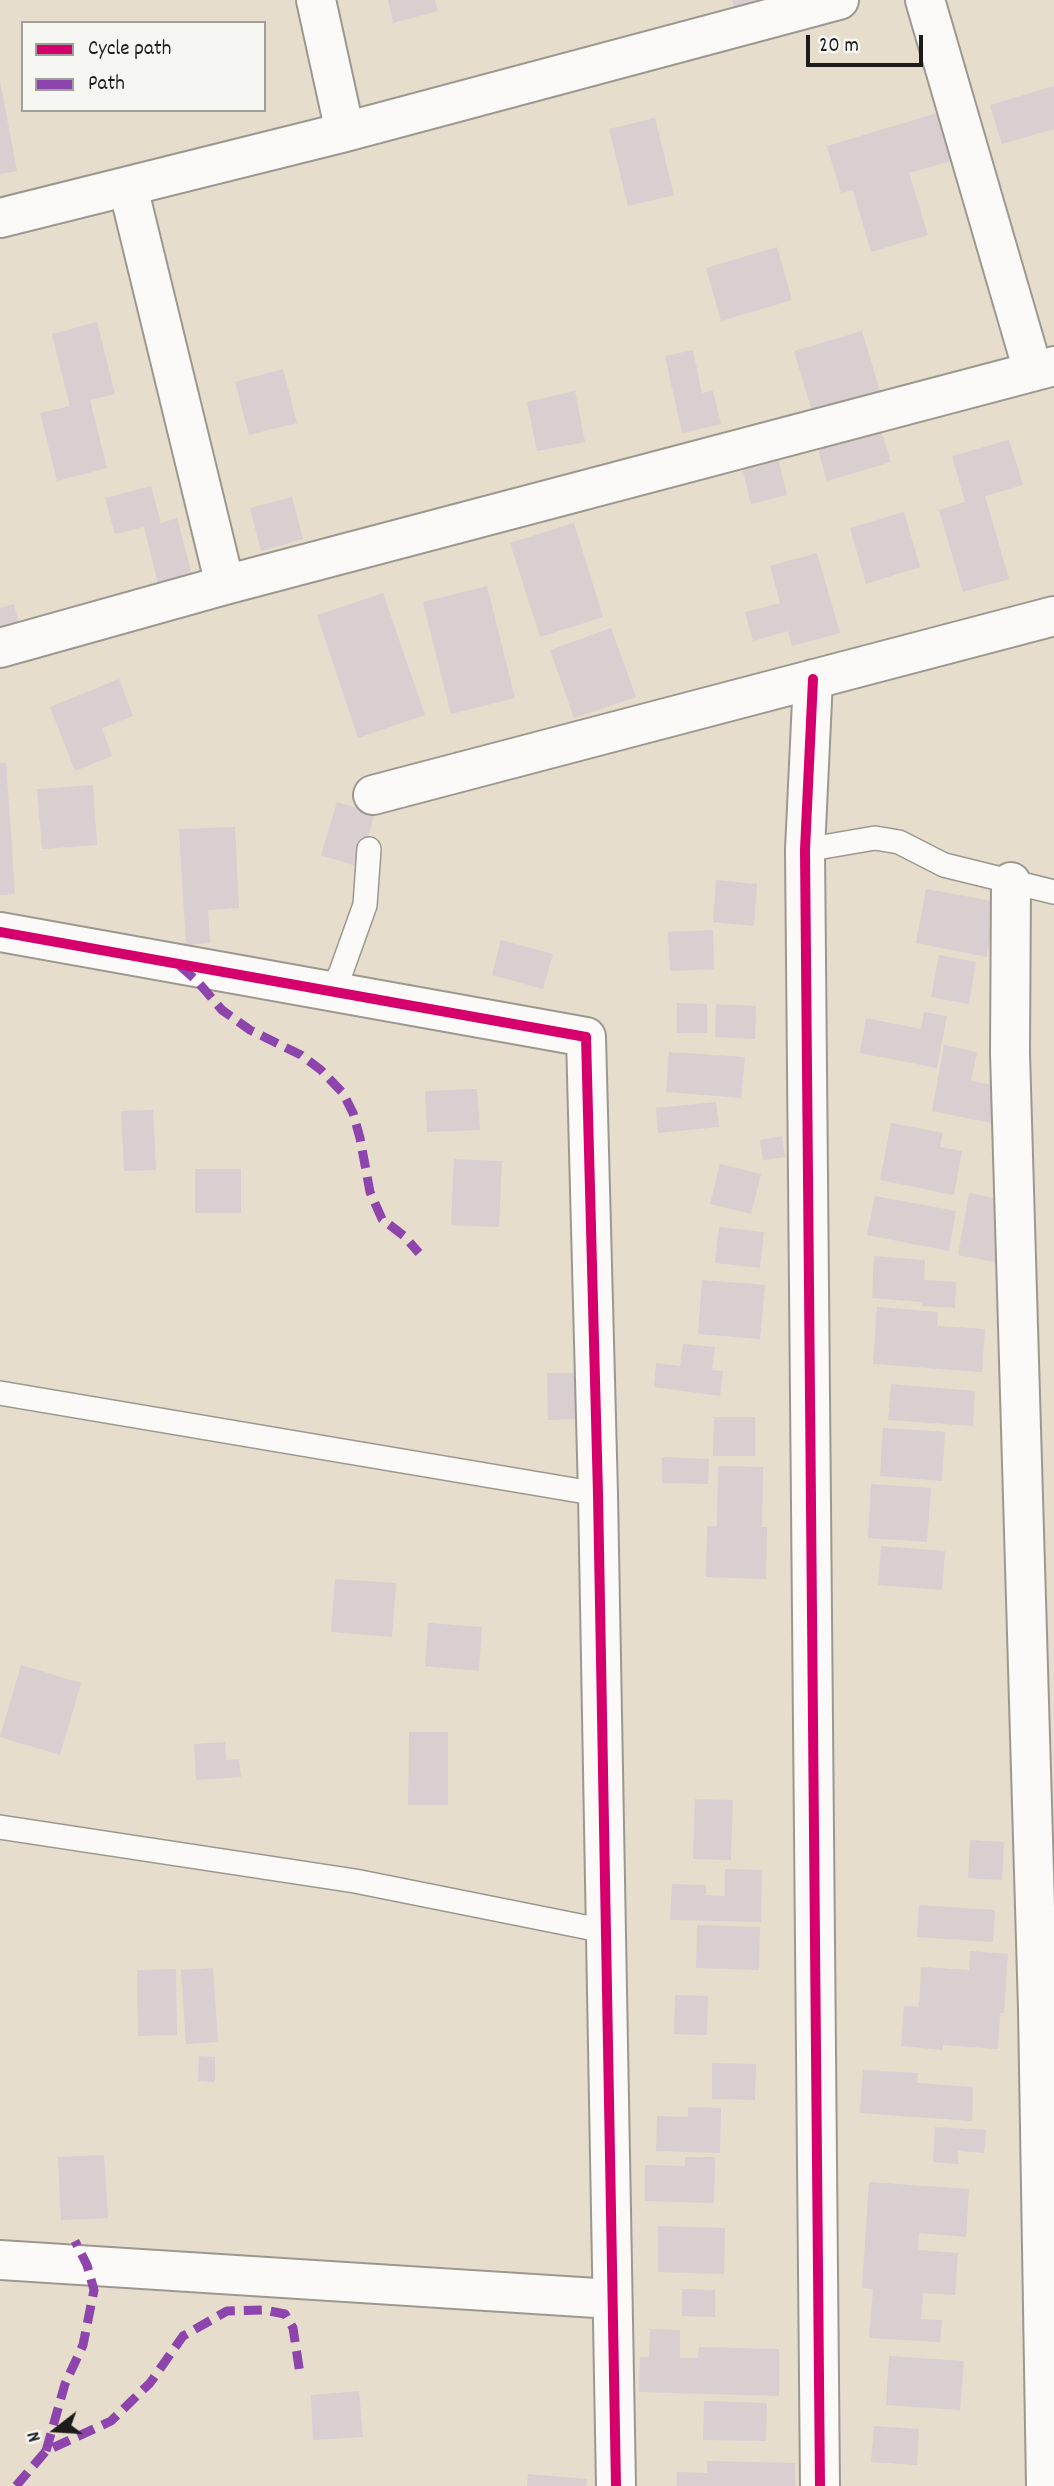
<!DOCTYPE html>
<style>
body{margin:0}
#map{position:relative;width:1054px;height:2486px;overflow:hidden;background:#e7ddcd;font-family:Dekko,sans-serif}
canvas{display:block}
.legend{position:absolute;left:21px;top:21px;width:245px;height:91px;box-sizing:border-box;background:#f6f6f2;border:2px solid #9f9f9c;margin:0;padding:9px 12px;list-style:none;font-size:21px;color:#1c1c1c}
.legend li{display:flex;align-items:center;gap:14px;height:35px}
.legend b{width:35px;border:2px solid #9f9f9c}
.north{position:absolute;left:21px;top:2395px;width:70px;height:70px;-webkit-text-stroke:5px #f6f6f2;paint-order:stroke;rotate:253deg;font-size:19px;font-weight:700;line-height:28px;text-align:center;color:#1c1c1c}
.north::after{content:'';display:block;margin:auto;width:24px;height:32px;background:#1c1c1c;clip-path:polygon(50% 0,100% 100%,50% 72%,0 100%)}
.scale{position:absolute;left:806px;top:35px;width:117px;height:32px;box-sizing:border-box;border:4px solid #1c1c1c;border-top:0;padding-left:9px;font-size:21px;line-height:24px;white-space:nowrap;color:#1c1c1c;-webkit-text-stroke:5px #f6f6f2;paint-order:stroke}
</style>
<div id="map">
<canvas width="1054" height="2486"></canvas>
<ul class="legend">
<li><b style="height:9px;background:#d6006c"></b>Cycle path</li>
<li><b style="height:9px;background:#8e44ad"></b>Path</li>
</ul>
<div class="north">N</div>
<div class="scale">20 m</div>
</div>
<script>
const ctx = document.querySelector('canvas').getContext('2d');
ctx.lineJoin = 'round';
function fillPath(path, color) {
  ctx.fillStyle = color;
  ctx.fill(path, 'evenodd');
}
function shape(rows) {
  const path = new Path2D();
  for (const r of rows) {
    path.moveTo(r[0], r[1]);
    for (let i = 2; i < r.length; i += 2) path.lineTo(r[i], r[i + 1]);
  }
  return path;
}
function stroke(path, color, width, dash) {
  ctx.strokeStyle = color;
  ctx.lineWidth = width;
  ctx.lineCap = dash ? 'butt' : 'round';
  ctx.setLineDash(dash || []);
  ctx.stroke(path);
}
fillPath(shape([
 [388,0,435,0,438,11,393,23],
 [732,0,766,0,735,10],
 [0,81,17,171,0,174],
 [1054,86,1054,129,1002,144,990,105],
 [937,113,951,161,909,173,928,235,871,252,853,190,841,193,827,146],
 [655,118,674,195,628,206,609,129],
 [777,247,792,300,721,321,706,268],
 [97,322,115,394,90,400,107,468,57,481,40,413,70,406,52,334],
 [862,331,882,398,814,418,794,351],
 [693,350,702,393,713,391,721,424,682,433,665,356],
 [283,369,297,423,249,435,235,382],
 [575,391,585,442,537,451,527,402],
 [880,428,891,462,827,481,817,446],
 [1009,440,1023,485,985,496,1009,579,963,592,939,510,965,502,952,456],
 [778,458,787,495,751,504,742,467],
 [151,486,161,523,177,518,192,575,158,584,144,527,115,534,105,498],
 [292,497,303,539,261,551,250,508],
 [904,512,920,567,866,584,850,528],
 [574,523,603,617,540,637,510,543],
 [817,553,840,633,792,646,788,631,753,641,745,612,780,603,770,566],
 [487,586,515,698,451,714,423,602],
 [383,593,425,715,358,738,317,615],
 [14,604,22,636,0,642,0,608],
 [611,628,636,697,574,718,550,650],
 [119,679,133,716,102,728,112,756,75,771,50,707],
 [6,762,15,894,0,895,0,763],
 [93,785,97,845,42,849,37,789],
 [337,802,375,813,359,867,321,855],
 [235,827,239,908,208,910,210,943,186,945,179,829],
 [716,880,757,884,754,926,713,922],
 [926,889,997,902,987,957,916,943],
 [713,930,714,969,670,971,668,932],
 [501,940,553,954,543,989,492,975],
 [939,955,976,962,969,1004,931,997],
 [677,1003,707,1004,707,1033,677,1033],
 [716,1004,756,1006,755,1039,715,1037],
 [924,1012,947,1016,937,1068,860,1053,866,1018,921,1029],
 [944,1045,977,1052,971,1081,1003,1087,996,1124,932,1111],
 [669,1052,745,1057,741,1098,666,1092],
 [477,1089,480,1130,427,1132,425,1091],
 [716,1102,719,1127,658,1133,656,1108],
 [153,1110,156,1170,124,1171,121,1111],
 [891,1123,943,1133,940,1147,962,1151,954,1195,880,1180],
 [782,1136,785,1157,763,1160,760,1140],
 [454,1159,502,1161,499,1227,451,1225],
 [720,1164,761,1174,751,1214,710,1204],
 [195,1169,241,1169,241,1213,195,1213],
 [969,1193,1008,1201,996,1262,958,1255],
 [875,1196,956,1211,949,1251,867,1235],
 [719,1227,764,1232,760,1268,715,1263],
 [874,1256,925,1260,924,1280,956,1282,955,1308,922,1306,922,1302,872,1298],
 [702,1280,765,1285,760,1339,698,1334],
 [877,1307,938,1312,937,1326,985,1329,982,1372,873,1364],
 [683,1344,715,1347,712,1370,723,1371,720,1396,654,1387,656,1363,680,1366],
 [547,1373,587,1373,588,1419,548,1420],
 [891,1384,975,1391,973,1426,888,1420],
 [714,1417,755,1417,755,1456,713,1456],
 [883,1428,945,1432,942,1481,880,1476],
 [662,1457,709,1459,708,1484,662,1483],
 [718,1466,763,1467,762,1527,767,1527,766,1579,706,1577,707,1526,717,1526],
 [871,1484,931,1488,927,1542,868,1538],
 [881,1546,945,1551,942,1590,878,1585],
 [335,1579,396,1583,392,1637,331,1632],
 [428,1623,482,1627,479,1671,425,1666],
 [21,1665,81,1683,60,1755,0,1737],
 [409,1732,448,1732,448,1805,408,1805],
 [225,1742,226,1760,239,1759,241,1777,196,1780,194,1744],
 [695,1799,733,1800,731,1860,693,1859],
 [970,1840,1004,1842,1002,1880,968,1878],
 [725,1869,762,1870,761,1922,670,1920,672,1884,706,1885,706,1895,725,1896],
 [919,1905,995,1910,993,1942,917,1937],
 [697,1925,760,1927,759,1970,696,1968],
 [970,1951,1008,1954,1004,2013,1000,2013,998,2049,943,2045,943,2050,901,2046,904,2006,919,2007,921,1967,969,1970],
 [213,1968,218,2042,186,2044,181,1970],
 [176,1969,177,2035,138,2036,137,1970],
 [675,1995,708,1996,707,2035,674,2034],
 [199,2056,215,2057,215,2082,198,2081],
 [712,2063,756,2064,755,2100,712,2099],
 [863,2070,918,2073,917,2083,973,2087,972,2121,860,2113],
 [688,2107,721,2108,720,2153,656,2151,657,2116,688,2117],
 [935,2127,986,2130,984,2153,958,2151,958,2164,933,2162],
 [104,2155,108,2218,61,2220,58,2157],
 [685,2157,715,2157,714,2203,645,2201,645,2165,685,2166],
 [869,2182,969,2189,966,2237,919,2233,918,2250,958,2253,955,2295,923,2293,921,2319,942,2320,940,2342,869,2338,873,2289,862,2288],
 [658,2226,725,2228,724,2274,658,2272],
 [682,2289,715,2290,715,2317,682,2316],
 [650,2329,680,2330,680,2358,698,2358,699,2347,779,2349,779,2396,639,2392,640,2357,649,2357],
 [889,2356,964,2361,960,2410,886,2405],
 [359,2391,363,2437,313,2440,311,2395],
 [704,2401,767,2403,766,2441,703,2440],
 [874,2426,919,2429,917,2465,871,2462],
 [707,2461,795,2463,795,2486,677,2486,677,2472,707,2473],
 [528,2474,587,2479,586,2486,527,2486]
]), '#d9ced0');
const lane = shape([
 [805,850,875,838,899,842,944,865,1054,892],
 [331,991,341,972,365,905,369,849],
 [0,1393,598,1494],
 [0,1827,355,1881,605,1931]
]);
const street = shape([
 [316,0,345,132],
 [925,0,1033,371],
 [128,187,225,585],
 [0,218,345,132,839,0],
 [0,648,225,585,1054,366],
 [813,679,805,850,820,2486],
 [373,795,1054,616],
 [1011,882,1010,1053,1038,2009,1046,2486],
 [0,932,586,1037,598,1494,616,2486],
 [0,2260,612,2299]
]);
stroke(lane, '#9d988f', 26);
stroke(street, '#9d988f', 42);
stroke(lane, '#fbfaf8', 23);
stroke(street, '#fbfaf8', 38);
stroke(shape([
 [180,966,197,981,222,1010,250,1030,301,1055,321,1070,343,1093,353,1113,360,1138,370,1192,382,1219,404,1236,419,1253],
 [46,2451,65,2384,83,2345,94,2290,87,2265,75,2241],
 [16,2486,46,2451,111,2421,150,2383,183,2336,227,2311,264,2310,285,2314,293,2328,300,2374]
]), '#8e44ad', 9, [18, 9]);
stroke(shape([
 [813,679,805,850,820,2486],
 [0,932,586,1037,598,1494,616,2486]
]), '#d6006c', 10);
</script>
